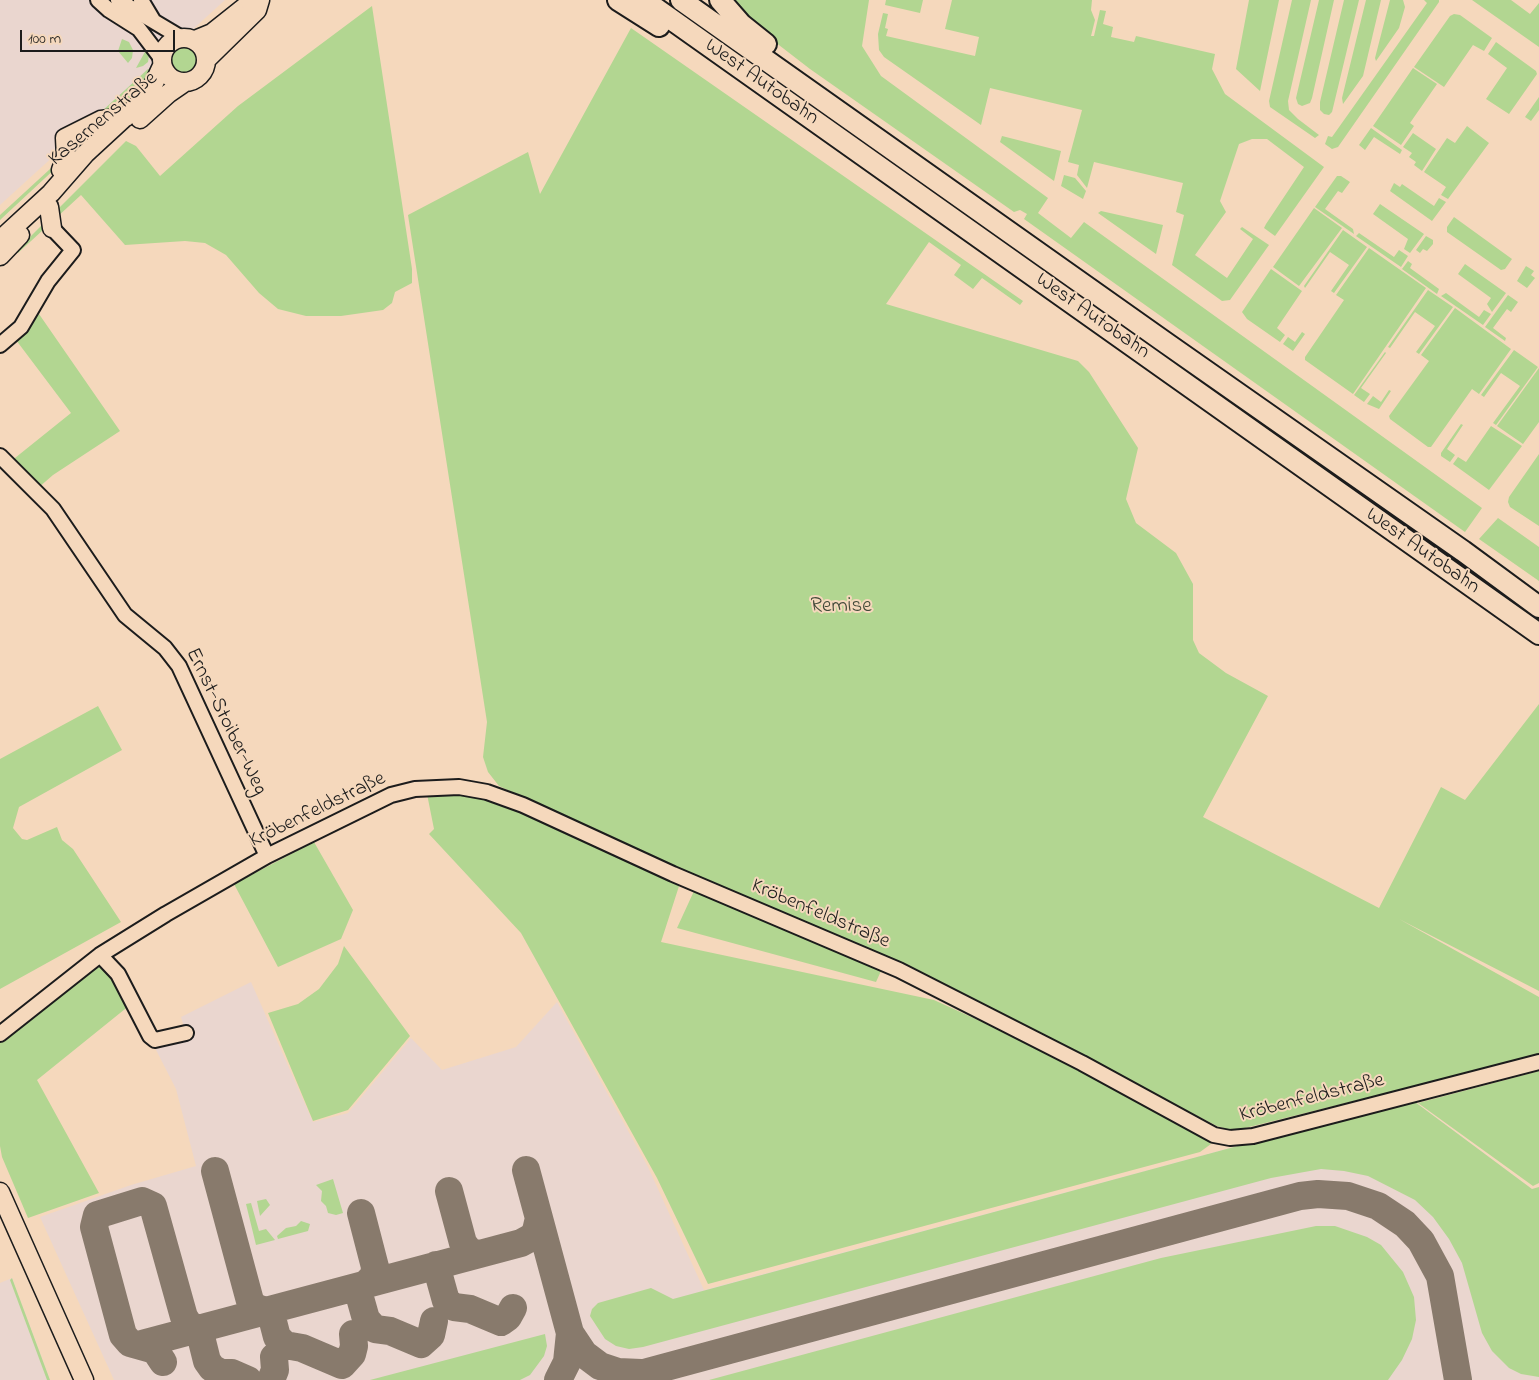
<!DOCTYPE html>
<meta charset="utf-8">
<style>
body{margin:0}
#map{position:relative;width:1539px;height:1380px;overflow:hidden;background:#f5d8bc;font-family:"Indie Flower",sans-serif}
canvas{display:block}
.scale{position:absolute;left:20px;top:30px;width:155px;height:22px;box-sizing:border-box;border:2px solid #1c1c1c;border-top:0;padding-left:6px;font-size:15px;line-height:18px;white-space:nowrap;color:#1c1c1c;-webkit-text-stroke:4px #f5d8bc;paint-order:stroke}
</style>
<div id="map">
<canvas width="1539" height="1380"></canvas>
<div class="scale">100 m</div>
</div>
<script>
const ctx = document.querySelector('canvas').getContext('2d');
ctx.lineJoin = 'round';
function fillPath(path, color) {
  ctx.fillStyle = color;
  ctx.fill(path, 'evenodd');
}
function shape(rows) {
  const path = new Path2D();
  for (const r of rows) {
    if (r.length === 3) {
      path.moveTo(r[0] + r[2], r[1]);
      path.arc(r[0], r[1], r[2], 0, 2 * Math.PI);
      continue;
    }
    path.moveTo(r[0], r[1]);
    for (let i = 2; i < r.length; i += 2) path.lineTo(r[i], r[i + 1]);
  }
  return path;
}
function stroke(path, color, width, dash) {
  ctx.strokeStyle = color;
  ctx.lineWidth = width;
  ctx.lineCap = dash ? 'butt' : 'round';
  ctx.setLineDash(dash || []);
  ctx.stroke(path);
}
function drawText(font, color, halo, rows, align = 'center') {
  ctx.font = font + ' "Indie Flower",sans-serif';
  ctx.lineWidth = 4;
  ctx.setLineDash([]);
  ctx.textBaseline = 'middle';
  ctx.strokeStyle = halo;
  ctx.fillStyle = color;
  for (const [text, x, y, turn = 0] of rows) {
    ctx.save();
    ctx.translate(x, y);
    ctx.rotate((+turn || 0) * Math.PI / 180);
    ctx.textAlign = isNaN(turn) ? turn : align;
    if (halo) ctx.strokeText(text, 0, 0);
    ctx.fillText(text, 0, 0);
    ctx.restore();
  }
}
fillPath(shape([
 [0,0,225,0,0,205],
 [251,982,313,1122,348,1113,411,1038,442,1070,516,1047,557,1002,648,1167,704,1290,1411,1099,1532,1189,1539,1187,1539,1380,114,1380,40,1217,131,1185,196,1166,176,1089,154,1046,188,1039,181,1017],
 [12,1278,50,1380,0,1380,0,1283]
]), '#ead6cf');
fillPath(shape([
 [729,0,869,0,862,46,881,76,1048,198,1038,213,1071,238,1084,222,1482,508,1465,532,1024,219,1027,214,1020,210,1014,212,810,69,753,25],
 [886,0,923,0,920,13,885,5],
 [952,0,1092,0,1091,10,1095,20,1091,36,1094,36,1100,10,1106,11,1103,24,1113,27,1111,37,1134,42,1136,36,1215,54,1212,69,1225,94,1324,167,1275,236,1264,228,1266,224,1304,167,1267,139,1252,139,1239,144,1220,201,1226,212,1195,255,1227,278,1253,239,1240,229,1242,227,1269,245,1230,300,1222,301,1172,265,1184,215,1176,212,1183,183,1094,162,1087,188,1077,175,1079,165,1068,162,1082,110,990,88,981,125,884,57,879,50,878,34,883,13,888,14,885,28,888,29,886,36,975,56,979,37,945,29],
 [1249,0,1279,0,1260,91,1236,69],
 [1292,0,1311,0,1288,101,1289,110,1298,119,1319,135,1315,138,1270,107,1269,101],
 [1319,0,1334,0,1312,98,1310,103,1302,106,1298,104,1296,98],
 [1344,0,1359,0,1332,112,1329,115,1324,114,1320,110,1320,102],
 [1366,0,1381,0,1363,76,1343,104,1342,98],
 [1390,0,1403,0,1405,7,1399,28,1376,61,1375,58],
 [1424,0,1439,0,1439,2,1338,147,1332,149,1325,144,1328,136,1332,137,1427,3],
 [1472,0,1511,0,1530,14,1539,3,1539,47],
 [372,6,412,269,412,283,395,292,392,303,383,310,341,316,306,316,278,309,259,293,226,255,205,243,185,241,125,245,81,195,18,253,16,251,126,141,136,146,160,176,238,106],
 [1454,14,1460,15,1492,38,1484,51,1473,45,1444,87,1414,67,1450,16],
 [631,28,1023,301,1020,305,982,278,973,289,954,275,961,265,929,242,886,304,1078,361,1089,372,1138,448,1126,499,1136,523,1176,553,1193,584,1193,640,1199,653,1226,673,1268,696,1203,817,1379,908,1441,787,1465,800,1539,704,1539,991,1399,919,1539,997,1539,1055,1233,1131,1217,1126,901,964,675,868,499,786,488,772,483,757,487,722,408,215,528,152,540,194],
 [122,39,129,42,133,50,132,58,128,63,118,51],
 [1496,42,1536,71,1537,74,1509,114,1486,99,1507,68,1488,54],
 [184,60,14],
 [146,50,149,55,148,62,143,66,136,68],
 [1413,68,1437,84,1410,123,1414,126,1401,145,1373,126],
 [148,69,151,70,142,90,126,108,90,122],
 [1539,97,1539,110,1531,121,1525,117],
 [112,122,70,158,72,143],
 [1467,126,1489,143,1448,199,1441,195,1446,187,1424,172,1447,138,1455,143],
 [1371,128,1402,150,1400,154,1374,137,1365,150,1359,145],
 [1413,133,1436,149,1422,171,1414,165,1416,162,1409,157,1412,153,1403,147],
 [1002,136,1061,151,1054,181,1000,142],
 [62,158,59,165,0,220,0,215],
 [1064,175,1075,178,1086,191,1083,199,1061,186],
 [1337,176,1341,176,1350,182,1342,193,1338,191,1325,209,1353,229,1354,234,1315,207],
 [1394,183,1400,187,1402,184,1434,206,1439,198,1446,202,1432,221,1390,191],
 [1380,204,1424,234,1410,253,1404,249,1408,239,1373,214],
 [1314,208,1342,228,1299,286,1273,267],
 [1101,211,1163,225,1156,254,1098,213],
 [1454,217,1512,259,1505,269,1501,270,1447,232,1447,227],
 [1343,230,1367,247,1334,293,1331,291,1349,265,1330,252,1305,288,1304,286],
 [1359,233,1394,257,1399,250,1408,256,1401,267,1356,236],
 [1426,236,1433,240,1433,244,1427,251,1423,249,1420,253,1416,250],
 [1369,248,1426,288,1353,394,1305,360,1305,357,1344,300,1336,295],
 [1408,261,1412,264,1410,268,1439,289,1437,294,1402,269],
 [1465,264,1506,293,1492,312,1487,304,1491,298,1458,274],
 [1526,266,1534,271,1531,275,1535,278,1527,288,1517,281],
 [1271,269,1302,291,1277,328,1285,335,1280,342,1247,319,1242,312],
 [1428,290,1453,307,1419,354,1416,352,1435,326,1415,312,1390,348,1388,347],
 [1446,293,1479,317,1484,310,1491,314,1483,325,1441,296],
 [1508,295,1518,302,1511,312,1507,309,1493,328,1506,338,1505,341,1485,327],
 [1455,308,1511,349,1479,394,1472,389,1431,447,1428,447,1390,419,1389,416,1429,361,1421,355],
 [39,314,120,431,53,475,38,488,10,462,71,413,16,340],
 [1302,332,1305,334,1293,351,1283,344,1288,337,1295,342],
 [1514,350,1538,367,1496,425,1493,423,1520,386,1501,373,1484,397,1481,395],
 [1385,352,1386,353,1361,388,1370,394,1364,402,1354,395],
 [1539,368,1539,422,1523,444,1497,426],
 [1389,390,1391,391,1379,409,1367,404,1373,396,1381,402],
 [1461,424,1463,425,1447,449,1455,455,1450,462,1441,456,1441,453],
 [1491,426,1522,446,1489,490,1453,464,1458,457,1466,462],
 [1539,454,1539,526,1510,507,1508,502,1509,497],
 [1498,518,1539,547,1539,581,1479,539],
 [98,706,122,750,19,807,13,828,22,839,27,840,57,827,62,840,73,849,121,922,0,989,0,759],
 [445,792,498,799,680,883,661,942,934,1000,1057,1056,1196,1130,1211,1144,1200,1152,708,1284,657,1178,521,933,429,834,434,829,427,794],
 [314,842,353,910,341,939,278,967,234,884],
 [694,891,881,971,876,982,677,928],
 [344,946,410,1036,348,1110,313,1121,268,1013,298,1004,319,989,338,964],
 [101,965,109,969,130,1005,37,1080,99,1193,28,1218,2,1157,0,1146,0,1042,83,975],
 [1539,1071,1539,1183,1533,1186,1418,1103],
 [1411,1099,1532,1189,1539,1187,1539,1377,1521,1374,1509,1368,1492,1351,1482,1333,1462,1263,1449,1239,1433,1217,1415,1200,1368,1176,1344,1171,1321,1169,1271,1178,643,1347,629,1349,616,1346,605,1339,590,1316,592,1309,598,1303,651,1288,673,1299],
 [333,1179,343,1213,336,1215,328,1213,326,1206,321,1201,322,1191,316,1185],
 [266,1199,270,1205,260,1216,257,1201],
 [251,1203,259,1231,266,1229,275,1240,256,1245,246,1204],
 [301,1221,310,1224,308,1231,278,1239,277,1236,286,1228,296,1226],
 [1316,1226,1335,1226,1367,1237,1381,1245,1403,1272,1414,1297,1416,1320,1412,1339,1402,1360,1388,1380,709,1380,1161,1258],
 [12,1278,50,1380,47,1380,10,1280],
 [545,1334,547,1346,544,1356,530,1375,520,1380,370,1380]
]), '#b2d691');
stroke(shape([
 [526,1170,570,1333],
 [215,1171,250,1301,256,1308,267,1311],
 [449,1191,463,1243,470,1252,479,1254],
 [361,1213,375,1267,374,1276,366,1284],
 [436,1265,446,1301,454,1307,470,1309,501,1322,508,1317,513,1308],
 [357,1287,366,1319,375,1329,390,1331,421,1344,431,1335,434,1321],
 [270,1310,277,1337,285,1345,302,1348,342,1365,352,1354,354,1346,353,1334],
 [199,1329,207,1361,212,1368,221,1373,232,1373,248,1380],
 [138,1345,521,1243,532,1237,536,1231,539,1218],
 [163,1362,155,1350,130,1343,123,1335,94,1227,97,1215,142,1201,153,1206,184,1317,190,1326,201,1329],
 [271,1380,275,1370,274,1357],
 [558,1380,567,1362,570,1333,584,1354,600,1366,618,1372,641,1373],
 [618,1380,1300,1196,1318,1194,1348,1196,1378,1206,1405,1224,1421,1241,1440,1276,1458,1380]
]), '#887a6c', 28);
const minor = shape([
 [98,0,109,10,139,29,161,58],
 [118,0,180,37],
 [141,0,153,20],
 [0,345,21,327,48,281,73,250,52,228],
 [0,456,53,509,125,615,165,648,179,666,267,856],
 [100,955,118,974,150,1036,155,1040,186,1033],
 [0,1034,100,955,166,914,267,856,391,795,415,789,459,787,487,792,523,805,673,874,899,970,1082,1063,1214,1135,1230,1138,1253,1136,1539,1062]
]);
const major = shape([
 [184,60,22],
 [195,40,212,33,246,6],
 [206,60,257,10,260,0],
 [140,119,169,93,185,82],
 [61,170,66,157,65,138,101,120,126,117],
 [49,207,52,228],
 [0,240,51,193,85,154,148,96,162,66],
 [0,256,20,235],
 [0,1192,84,1380]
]);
const highway = shape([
 [618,0,659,26],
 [644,0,1539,634],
 [681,0,1166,343,1463,551,1539,607],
 [720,0,741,24,766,44],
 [251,2,251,0]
]);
stroke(minor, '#1c1c1c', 18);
stroke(major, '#1c1c1c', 21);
stroke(highway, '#1c1c1c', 24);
stroke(minor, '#f5d8bc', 14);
stroke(major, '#f5d8bc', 18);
stroke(highway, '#f5d8bc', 20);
drawText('21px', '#1c1c1c', '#f5d8bc', [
 ["West Autobahn",761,83,35],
 ["Kasernenstraße",104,120,-40],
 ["West Autobahn",1092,317,35],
 ["West Autobahn",1422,552,35],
 ["Ernst-Stoiber-Weg",225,722,64],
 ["Kröbenfeldstraße",318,811,-26],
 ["Kröbenfeldstraße",820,915,23],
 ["Kröbenfeldstraße",1312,1099,-14]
]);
drawText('21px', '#424a39', '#f5d8bc', [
 ["Remise",841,608]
]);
</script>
